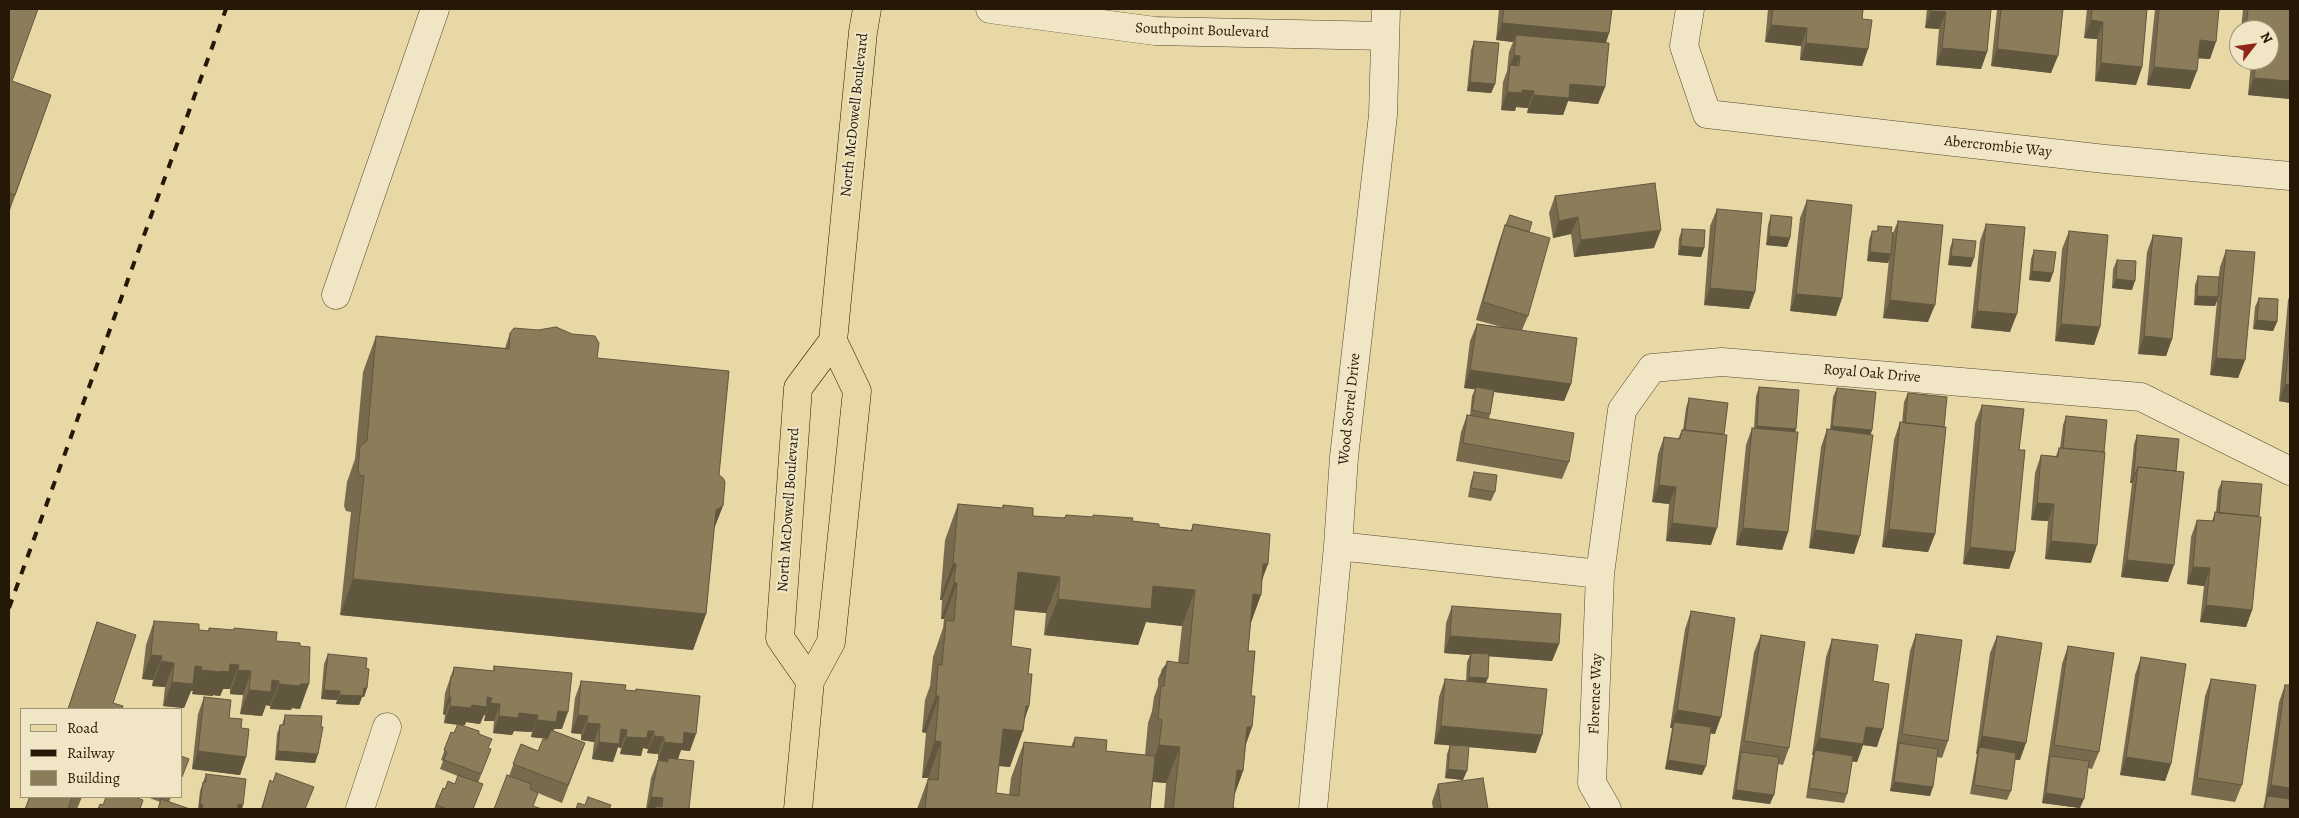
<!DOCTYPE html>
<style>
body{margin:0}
#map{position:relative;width:2299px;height:818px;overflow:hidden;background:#e8d8a6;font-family:Alegreya,serif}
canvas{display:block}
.frame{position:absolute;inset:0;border:10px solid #261807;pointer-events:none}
.legend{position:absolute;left:20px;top:708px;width:162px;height:90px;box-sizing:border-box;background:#f0e6c5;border:1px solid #9f9479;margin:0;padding:6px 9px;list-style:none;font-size:15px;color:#261807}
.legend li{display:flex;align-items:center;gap:10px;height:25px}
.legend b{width:25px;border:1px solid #9f9479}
.north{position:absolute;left:2229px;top:20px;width:50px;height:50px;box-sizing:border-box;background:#f0e6c5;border:1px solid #9f9479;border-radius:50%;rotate:60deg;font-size:14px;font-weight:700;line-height:20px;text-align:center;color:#261807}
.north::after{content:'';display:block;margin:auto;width:18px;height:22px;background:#8f2418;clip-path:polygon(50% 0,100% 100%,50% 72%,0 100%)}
</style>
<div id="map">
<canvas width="2299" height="818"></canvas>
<div class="frame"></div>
<ul class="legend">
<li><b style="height:6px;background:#e8d8a6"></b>Road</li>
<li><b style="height:6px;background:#261807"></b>Railway</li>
<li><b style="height:14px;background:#8b7c5a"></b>Building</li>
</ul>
<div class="north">N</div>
</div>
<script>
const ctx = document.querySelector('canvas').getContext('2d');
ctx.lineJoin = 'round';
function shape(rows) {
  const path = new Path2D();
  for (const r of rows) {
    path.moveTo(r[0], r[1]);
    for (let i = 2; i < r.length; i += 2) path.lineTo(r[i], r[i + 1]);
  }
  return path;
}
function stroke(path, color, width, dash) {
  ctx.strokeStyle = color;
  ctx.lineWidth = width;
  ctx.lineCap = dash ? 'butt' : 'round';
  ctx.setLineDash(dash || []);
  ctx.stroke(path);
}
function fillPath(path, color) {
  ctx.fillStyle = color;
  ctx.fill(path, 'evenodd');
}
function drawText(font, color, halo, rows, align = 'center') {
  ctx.font = font + ' Alegreya,serif';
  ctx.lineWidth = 4;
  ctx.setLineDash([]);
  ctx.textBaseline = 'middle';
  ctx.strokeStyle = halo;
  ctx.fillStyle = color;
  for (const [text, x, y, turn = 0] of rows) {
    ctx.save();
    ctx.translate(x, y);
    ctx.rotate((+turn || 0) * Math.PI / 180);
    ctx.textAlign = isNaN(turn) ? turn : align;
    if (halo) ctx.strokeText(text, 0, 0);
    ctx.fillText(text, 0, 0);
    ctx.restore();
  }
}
const minor = shape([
 [990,9,1155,31,1385,36],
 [1690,9,1684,46,1707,114,2105,159,2290,176],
 [336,295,435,9],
 [1338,546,1600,574],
 [360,809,387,727],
 [1313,809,1338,546,1344,457,1383,115,1386,9],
 [1607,809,1592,783,1600,574,1622,410,1652,368,1722,362,2141,397,2290,471]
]);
const major = shape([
 [810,681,780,638,798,388,833,341,863,32,867,9],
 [798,809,810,681,831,642,857,391,833,341]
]);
stroke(minor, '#56482f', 29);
stroke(major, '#261807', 29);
stroke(minor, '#f0e6c5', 28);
stroke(major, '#e8d8a6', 28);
stroke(shape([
 [9,608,226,9]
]), '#261807', 4, [9, 9]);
fillPath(shape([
 [9,9,12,81,51,95,9,213],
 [1499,9,1612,9,1609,33,1606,43,1605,87,1598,104,1568,101,1563,115,1527,113,1528,108,1516,107,1515,111,1501,110,1503,82,1507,71,1509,52,1513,42,1496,40],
 [1768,9,1863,9,1862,19,1868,49,1862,66,1800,60,1801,46,1765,42],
 [1927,9,1991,9,1987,52,1981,69,1936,65,1939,29,1925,28],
 [1997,9,2063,9,2051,73,1991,66],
 [2087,9,2147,9,2142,67,2136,85,2095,81,2097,39,2084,38],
 [2155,9,2219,9,2210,59,2198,58,2190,89,2147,85],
 [2243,9,2290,9,2290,99,2248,95,2251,63,2238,62,2239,52,2239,60,2269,60,2269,30,2241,30],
 [1474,41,1495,84,1491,93,1467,91,1471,50],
 [1555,196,1654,248,1574,257,1571,234,1553,238,1549,213],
 [1807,200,1842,298,1836,316,1790,311,1800,218],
 [1717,209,1755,292,1749,309,1704,305,1710,226],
 [1771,215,1790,238,1787,247,1766,245,1768,225],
 [1898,221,1928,322,1883,318,1889,259,1888,263,1867,261,1869,240,1872,231,1877,231,1878,226,1893,233],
 [1986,224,2010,332,1971,328,1980,241],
 [1505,225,1529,232,1528,316,1522,330,1571,384,1564,401,1494,392,1490,414,1489,419,1569,462,1562,479,1456,461,1461,432,1467,415,1470,415,1472,396,1475,389,1464,388,1470,341,1477,324,1502,327,1476,320,1499,242],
 [1682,229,1704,248,1701,257,1678,255,1679,238],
 [2069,231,2100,327,2094,345,2055,341,2062,249],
 [2153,235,2172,339,2166,356,2138,354,2147,252],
 [1953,239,1971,267,1948,265,1950,248],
 [2034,250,2050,282,2029,280,2031,259],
 [2226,250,2245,360,2238,378,2210,375,2217,301,2215,306,2194,305,2195,285,2198,276,2218,281,2220,267],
 [2117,260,2132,290,2112,288,2113,269],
 [2290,295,2290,403,2279,401,2288,300],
 [2259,298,2277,322,2273,331,2253,329,2255,307],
 [510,333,597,358,719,475,706,614,693,650,340,615,351,512,346,511,344,506,347,482,355,459,363,372,376,336,505,348],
 [1759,387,1796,429,1795,431,1788,532,1782,550,1736,545,1746,445,1752,428,1754,428,1756,396],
 [1837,388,1872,430,1870,435,1854,554,1809,548,1821,447,1827,429,1830,430,1833,397],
 [1908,393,1935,534,1928,552,1882,547,1894,440,1900,422,1902,423,1904,402],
 [1689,398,1711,545,1666,541,1669,504,1652,502,1658,454,1664,437,1678,439,1682,430,1683,430,1686,408],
 [1982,405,2019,450,2015,552,2009,569,1963,564,1975,423],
 [2066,416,2091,563,2045,559,2048,521,2031,520,2035,473,2041,455,2056,456,2059,448,2060,448,2063,425],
 [2137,435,2176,471,2168,582,2121,577,2132,483,2130,483,2134,444],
 [1474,472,1495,492,1491,501,1468,497,1471,481],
 [2222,481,2252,610,2246,627,2200,622,2204,586,2187,584,2191,537,2197,520,2212,521,2215,512,2216,512,2218,490],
 [958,504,1002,508,1003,505,1033,516,1064,518,1066,515,1132,521,1159,527,1191,530,1193,524,1262,580,1251,622,1248,651,1252,727,1246,744,1243,771,1234,796,1233,808,1242,809,1164,809,1166,783,1153,782,1150,809,1158,809,917,809,928,779,928,778,922,778,926,733,922,732,925,700,930,686,933,657,943,628,944,619,941,619,942,600,940,600,945,540],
 [1014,610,1046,613,1044,635,1138,645,1146,622,1182,626,1178,663,1167,661,1165,666,1162,670,1158,679,1158,686,1154,697,1152,711,1148,723,1145,755,1106,751,1075,737,1071,747,1024,742,1011,778,1009,795,996,793,999,766,1010,767,1029,706,1028,674,1011,646],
 [1452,606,1559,644,1552,661,1489,656,1486,683,1536,753,1468,747,1463,780,1445,778,1447,754,1450,745,1434,744,1439,697,1445,679,1466,681,1467,662,1470,655,1444,653,1446,623],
 [1691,611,1715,734,1710,733,1702,775,1665,769,1672,728,1670,728,1685,629],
 [154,621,199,630,208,631,209,628,276,641,300,709,292,708,291,710,270,709,270,706,266,705,262,716,240,714,243,695,230,694,230,689,223,689,220,696,213,695,213,696,192,694,193,691,191,691,184,708,163,706,165,687,152,686,153,680,142,679,146,645],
 [97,622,113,703,122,709,68,709],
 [1916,634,1948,741,1942,758,1937,757,1930,796,1890,791,1910,651],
 [1761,635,1789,748,1783,765,1778,764,1770,804,1732,799,1754,652],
 [1997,636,2020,760,2015,760,2011,791,2007,800,1970,794,1977,754,1976,754,1990,653],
 [1832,639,1873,681,1877,747,1863,745,1857,762,1852,761,1847,794,1844,803,1806,798,1812,759,1813,755,1812,755,1826,657],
 [2068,646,2099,752,2092,769,2088,768,2080,808,2042,803,2047,765,2062,664],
 [328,654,366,668,367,688,364,697,362,697,359,705,336,704,337,700,321,699,324,664],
 [2141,657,2171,764,2165,781,2120,775,2135,675],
 [494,666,562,729,554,729,553,731,585,743,562,803,538,793,494,809,509,776,521,744,538,751,548,739,531,737,532,732,514,731,512,735,493,733,494,721,484,721,485,715,484,715,480,724,466,722,465,725,462,725,479,734,488,748,491,749,478,783,473,809,434,809,443,788,445,789,455,784,458,776,440,769,443,761,441,760,451,732,454,733,457,725,444,723,445,715,443,714,445,693,454,667,493,671],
 [2211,679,2242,785,2235,802,2191,795,2205,696],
 [581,681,625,690,635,691,636,689,690,751,681,750,678,759,689,809,646,809,651,778,658,760,667,761,658,760,658,754,647,753,648,749,643,748,641,756,620,754,621,748,618,747,613,762,592,759,594,742,581,740,581,734,571,733,575,698],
 [2285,685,2290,809,2263,809,2265,800,2279,702],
 [204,697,241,728,246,757,240,775,192,769,198,714],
 [285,715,321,727,318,754,315,763,275,760,277,734,280,725,282,725],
 [206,774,242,809,198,809,200,791],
 [270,780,305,809,261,809],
 [1438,784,1488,809,1433,809,1432,802],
 [29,797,82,797,77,809,68,808,68,809,25,809],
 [147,797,171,797,169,802,160,802]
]), '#786b4d');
fillPath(shape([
 [1931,11,1946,12,1939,29,1925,28],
 [2091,20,2103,22,2097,39,2084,38],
 [1502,23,1609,33,1603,51,1516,35,1513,42,1496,40],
 [1771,25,1807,28,1801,46,1765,42],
 [2200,40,2216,42,2210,59,2194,58],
 [1806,43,1868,49,1862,66,1800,60],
 [1942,48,1987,52,1981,69,1936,65],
 [1997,49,2058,56,2051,73,1991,66],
 [1514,55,1520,56,1514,74,1510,66],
 [2239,59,2239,60,2252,60,2251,63,2238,62],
 [2101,63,2142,67,2136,85,2095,81],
 [2154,67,2197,71,2190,89,2147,85],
 [2254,78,2290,81,2290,99,2248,95],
 [1470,82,1495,84,1491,93,1467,91],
 [1570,84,1605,87,1598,104,1568,101,1563,115,1527,113,1534,95],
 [1522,90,1534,91,1528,108,1516,107,1515,111,1501,110,1507,92],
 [1578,217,1571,234,1553,238,1559,221],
 [1661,230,1654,248,1574,257,1581,240],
 [1769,236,1790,238,1787,247,1766,245],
 [1681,246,1704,248,1701,257,1678,255],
 [1870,252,1891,254,1888,263,1867,261],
 [1951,256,1974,258,1971,267,1948,265],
 [2032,271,2053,273,2050,282,2029,280],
 [2116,279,2135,281,2132,290,2112,288],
 [1710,288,1755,292,1749,309,1704,305],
 [1796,294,1842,298,1836,316,1790,311],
 [2197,296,2218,297,2215,306,2194,305],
 [1890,300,1935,305,1928,322,1883,318],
 [1977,311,2017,314,2010,332,1971,328],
 [2257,320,2277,322,2273,331,2253,329],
 [2061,324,2100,327,2094,345,2055,341],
 [2144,336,2172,339,2166,356,2138,354],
 [2216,358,2245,360,2238,378,2210,375],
 [1470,370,1571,384,1564,401,1464,388],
 [2285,384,2290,385,2290,403,2279,401],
 [1757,426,1796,429,1793,438,1753,435],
 [1832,426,1872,430,1869,440,1829,435],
 [2134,474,2135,474,2132,483,2130,483],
 [1659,485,1676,487,1669,504,1652,502],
 [2037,503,2054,504,2048,521,2031,520],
 [723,506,709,542,716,510],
 [1672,523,1717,528,1711,545,1666,541],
 [1743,528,1788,532,1782,550,1736,545],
 [1889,529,1935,534,1928,552,1882,547],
 [1815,530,1860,536,1854,554,1809,548],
 [2051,541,2097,545,2091,563,2045,559],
 [1970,547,2015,552,2009,569,1963,564],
 [2127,560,2174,565,2168,582,2121,577],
 [953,563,956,564,942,600,940,600],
 [1263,564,1268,564,1257,594,1261,595,1248,631,1240,630],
 [2193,567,2210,568,2204,586,2187,584],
 [1018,572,1060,577,1046,613,1005,609],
 [353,579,706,614,693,650,340,615],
 [954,583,957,583,944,619,941,619],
 [1153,586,1195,590,1182,626,1146,622,1138,645,1044,635,1058,599],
 [2206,605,2252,610,2246,627,2200,622],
 [1450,636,1559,644,1552,661,1471,655,1471,653,1470,655,1444,653],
 [151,655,162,656,153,680,142,679],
 [161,661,174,663,165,687,152,686],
 [230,664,239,665,230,689,223,689,220,696,213,695,213,696,192,694,201,670,221,671],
 [195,666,202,667,193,691,191,691,184,708,163,706,172,682],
 [238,670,251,671,243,695,230,694],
 [1469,677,1488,678,1484,687,1466,687],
 [272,680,279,681,270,706,266,705,262,716,240,714,249,690],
 [279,684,309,684,300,709,292,708,291,710,270,709],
 [364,688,367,688,364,697,362,697,359,705,336,704,340,695],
 [324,690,340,691,337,700,321,699],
 [936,696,939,696,926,733,922,732],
 [449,697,451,697,445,715,443,714],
 [487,697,492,698,485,715,484,715,480,724,466,722,465,725,444,723,450,706,472,705],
 [490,703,500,704,494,721,484,721],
 [1026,706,1029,706,1020,730,1023,731,1010,767,989,765,1003,729],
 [1677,710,1721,717,1715,734,1673,728,1674,722,1672,728,1670,728],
 [558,711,568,712,562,729,554,729,550,739,531,737,537,720],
 [519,713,538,715,532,732,514,731,512,735,493,733,499,716],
 [578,715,588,716,581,734,571,733],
 [587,723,600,724,594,742,581,740],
 [1441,726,1542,735,1536,753,1434,744],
 [1247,727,1252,727,1239,763],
 [1866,727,1883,729,1877,747,1863,745,1857,762,1814,756,1815,750,1813,755,1812,755,1819,738],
 [621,729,627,730,621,748,618,747,613,762,592,759,599,742],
 [648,731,654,731,648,749,643,748,641,756,620,754,626,737],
 [684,732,696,734,690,751,681,750,677,761,668,758,667,761,658,760,664,742],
 [654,736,664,737,658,754,647,753],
 [1982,736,2026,743,2020,760,1978,754,1979,747,1977,754,1976,754],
 [935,741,941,742,928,778,922,778],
 [1159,745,1180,747,1166,783,1146,781],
 [198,751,246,757,240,775,192,769],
 [278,751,318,754,315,763,275,760],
 [2126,757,2171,764,2165,781,2120,775],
 [1668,760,1706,766,1702,775,1665,769],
 [1448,769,1467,771,1463,780,1445,778],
 [1237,770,1243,771,1230,807],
 [1894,782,1933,787,1930,796,1890,791],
 [2271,785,2290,788,2290,806,2266,798],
 [1736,790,1774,795,1770,804,1732,799],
 [2046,793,2084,799,2080,808,2042,803],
 [651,797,663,798,659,809,656,806,655,809,647,809],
 [200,804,203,805,201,809,199,809],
 [238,804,243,805,242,809,237,809]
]), '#61573f');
const building = shape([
 [9,9,38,9,12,81,51,95,15,195,9,193,9,9],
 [1504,9,1612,9,1609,33,1502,23,1504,9],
 [1773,9,1863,9,1862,19,1872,20,1868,49,1806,43,1807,28,1771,25,1773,9],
 [1931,9,1991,9,1987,52,1942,48,1946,12,1931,11,1931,9],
 [2001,9,2063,9,2058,56,1997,49,2001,9],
 [2092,9,2147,9,2142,67,2101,63,2103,22,2091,20,2092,9],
 [2159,9,2219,9,2216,42,2200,40,2197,71,2154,67,2159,9],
 [2248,9,2290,9,2290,81,2254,78,2256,60,2269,60,2269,30,2246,30,2248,9],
 [1516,35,1609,43,1605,87,1570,84,1569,98,1534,95,1534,91,1522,90,1522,93,1507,92,1510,65,1519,66,1520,56,1514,55,1516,35],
 [1474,41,1499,43,1495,84,1470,82,1474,41],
 [1655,183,1661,230,1581,240,1578,217,1559,221,1555,196,1655,183],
 [1807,200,1852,205,1842,298,1796,294,1807,200],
 [1717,209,1762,213,1755,292,1710,288,1717,209],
 [1510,215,1532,222,1529,232,1506,225,1510,215],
 [1771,215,1792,217,1790,238,1769,236,1771,215],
 [1898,221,1943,225,1935,305,1890,300,1898,221],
 [1986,224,2025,227,2017,314,1977,311,1986,224],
 [1505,225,1550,238,1528,316,1483,302,1505,225],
 [1878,226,1892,227,1891,232,1893,233,1891,254,1870,252,1872,231,1878,231,1878,226],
 [1682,229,1705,230,1704,248,1681,246,1682,229],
 [2069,231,2108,235,2100,327,2061,324,2069,231],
 [2153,235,2182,238,2172,339,2144,336,2153,235],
 [1953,239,1976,241,1974,258,1951,256,1953,239],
 [2034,250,2056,252,2053,273,2032,271,2034,250],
 [2226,250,2255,252,2245,360,2216,358,2226,250],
 [2117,260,2136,261,2135,281,2116,279,2117,260],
 [2198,276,2219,277,2218,297,2197,296,2198,276],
 [2259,298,2278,299,2277,322,2257,320,2259,298],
 [1477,324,1577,338,1571,384,1470,370,1477,324],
 [556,327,572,334,595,336,599,343,597,358,729,371,719,475,723,478,725,482,723,506,716,510,706,614,353,579,364,476,359,475,358,470,360,446,367,441,376,336,509,349,510,333,514,328,538,330,556,327],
 [2290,330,2290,385,2285,384,2290,330],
 [1476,387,1494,390,1490,414,1472,410,1476,387],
 [1759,387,1799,390,1796,429,1757,426,1759,387],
 [1837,388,1876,392,1872,430,1832,426,1837,388],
 [1908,393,1947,397,1944,427,1905,423,1908,393],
 [1689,398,1728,403,1724,434,1685,430,1689,398],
 [1982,405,2024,409,2019,450,2025,450,2015,552,1970,547,1982,405],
 [1467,415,1574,433,1569,462,1463,443,1467,415],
 [2066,416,2107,420,2104,452,2063,448,2066,416],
 [1900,422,1946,427,1935,534,1889,529,1900,422],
 [1752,428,1798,432,1788,532,1743,528,1752,428],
 [1827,429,1873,435,1860,536,1815,530,1827,429],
 [1682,430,1727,435,1717,528,1672,523,1676,487,1659,485,1664,437,1680,439,1682,430],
 [2137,435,2179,439,2176,471,2138,467,2135,474,2134,474,2137,435],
 [2059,448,2105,452,2097,545,2051,541,2054,504,2037,503,2041,455,2058,457,2059,448],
 [2138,467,2184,472,2174,565,2127,560,2138,467],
 [1474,472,1497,475,1495,492,1471,488,1474,472],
 [2222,481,2262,484,2259,516,2219,513,2222,481],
 [958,504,1003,508,1003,505,1033,508,1033,516,1065,518,1066,515,1093,517,1093,515,1133,518,1132,521,1159,524,1159,527,1192,531,1193,524,1270,534,1268,564,1263,564,1261,595,1253,594,1248,651,1255,651,1251,696,1255,696,1252,727,1247,727,1243,771,1237,770,1233,808,1242,809,1173,809,1180,747,1159,745,1162,720,1158,719,1161,686,1164,686,1167,661,1188,664,1195,590,1153,586,1151,609,1058,599,1060,577,1018,572,1011,646,1031,649,1028,674,1032,674,1029,706,1026,706,1023,731,1003,729,996,793,1019,796,1024,742,1074,747,1075,737,1107,740,1106,751,1155,756,1150,809,1158,809,925,809,928,779,938,780,941,742,935,741,939,696,936,696,938,664,942,665,946,620,954,621,957,583,954,583,956,564,953,563,958,504],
 [2215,512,2261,517,2252,610,2206,605,2210,568,2193,567,2197,520,2214,521,2215,512],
 [1452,606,1561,614,1559,644,1450,636,1452,606],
 [1691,611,1735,618,1721,717,1677,710,1691,611],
 [154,621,199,624,199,630,209,631,209,628,234,630,234,628,277,632,276,641,300,643,300,646,310,647,309,684,300,684,300,686,279,684,279,681,272,680,271,692,249,690,251,671,238,670,239,665,230,664,229,672,221,671,221,672,201,670,202,667,195,666,193,684,172,682,174,663,161,661,162,656,151,655,154,621],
 [97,622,136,635,113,703,123,706,122,709,68,709,97,622],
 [1916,634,1962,640,1948,741,1902,734,1916,634],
 [1761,635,1805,642,1789,748,1744,741,1761,635],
 [1997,636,2042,643,2026,743,1982,736,1997,636],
 [1832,639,1878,645,1873,681,1889,684,1883,729,1866,727,1863,744,1819,738,1832,639],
 [2068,646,2114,653,2099,752,2054,745,2068,646],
 [1471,653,1489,654,1488,678,1469,677,1471,653],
 [328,654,367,658,366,668,369,669,367,688,364,688,363,696,340,695,340,691,324,690,328,654],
 [2141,657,2186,664,2171,764,2126,757,2141,657],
 [494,666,572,673,568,712,558,711,556,722,537,720,538,715,519,713,518,718,499,716,500,704,490,703,492,698,487,697,487,707,472,705,471,708,450,706,451,697,449,697,451,676,453,676,454,667,494,671,494,666],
 [1165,666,1162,677,1162,670,1165,666],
 [1445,679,1547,689,1542,735,1441,726,1445,679],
 [2211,679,2256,685,2242,785,2197,778,2211,679],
 [581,681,626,685,625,690,636,691,636,689,700,696,696,734,684,732,683,744,664,742,664,737,654,736,654,731,648,731,647,738,626,737,627,730,621,729,619,744,599,742,600,724,587,723,588,716,578,715,581,681],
 [2285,685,2290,685,2290,788,2271,785,2285,685],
 [204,697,231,700,229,718,242,719,241,728,249,729,246,757,198,751,204,697],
 [285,715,322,716,321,727,323,727,318,754,278,751,280,725,284,725,285,715],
 [1674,722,1711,727,1706,766,1668,760,1674,722],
 [458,724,479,731,479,734,492,739,488,748,491,749,481,774,444,760,447,752,444,750,451,732,454,733,458,724],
 [551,730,585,743,568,785,513,764,521,744,538,751,543,739,547,740,551,730],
 [1899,743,1938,749,1933,787,1894,782,1899,743],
 [1450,745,1469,746,1467,771,1448,769,1450,745],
 [1979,747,2016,753,2011,791,1974,785,1979,747],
 [1815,750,1853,756,1847,794,1809,788,1815,750],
 [1741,752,1779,757,1774,795,1736,790,1741,752],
 [181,756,189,759,182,777,181,777,181,756],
 [2050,756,2089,761,2084,799,2046,793,2050,756],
 [668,758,694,761,689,809,656,809,656,806,662,807,663,798,651,797,658,760,668,762,668,758],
 [276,773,314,787,305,809,262,809,270,780,273,782,276,773],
 [206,774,246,779,243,805,238,804,238,809,202,809,203,805,200,804,203,782,206,782,206,774],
 [458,775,483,784,473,809,444,809,445,808,436,805,443,788,445,789,448,781,455,784,458,775],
 [507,775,531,784,530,789,538,793,533,806,542,809,494,809,507,775],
 [1483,778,1488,809,1441,809,1438,784,1483,778],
 [2267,796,2290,799,2290,809,2265,809,2267,796],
 [30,797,72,797,68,809,25,809,30,797],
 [106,797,134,797,143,800,140,809,98,809,100,804,103,805,106,797],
 [588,797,611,805,609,809,576,809,578,803,585,805,588,797],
 [161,799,190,809,158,809,161,799]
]);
fillPath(building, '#8b7c5a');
stroke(building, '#61573f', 1);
drawText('15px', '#261807', '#f0e6c5', [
 ["Southpoint Boulevard",1202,31,2],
 ["North McDowell Boulevard",855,115,-84],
 ["Abercrombie Way",1998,147,6],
 ["Royal Oak Drive",1872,374,5],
 ["Wood Sorrel Drive",1350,409,-84],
 ["North McDowell Boulevard",789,510,-86],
 ["Florence Way",1596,694,-88]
]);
</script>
